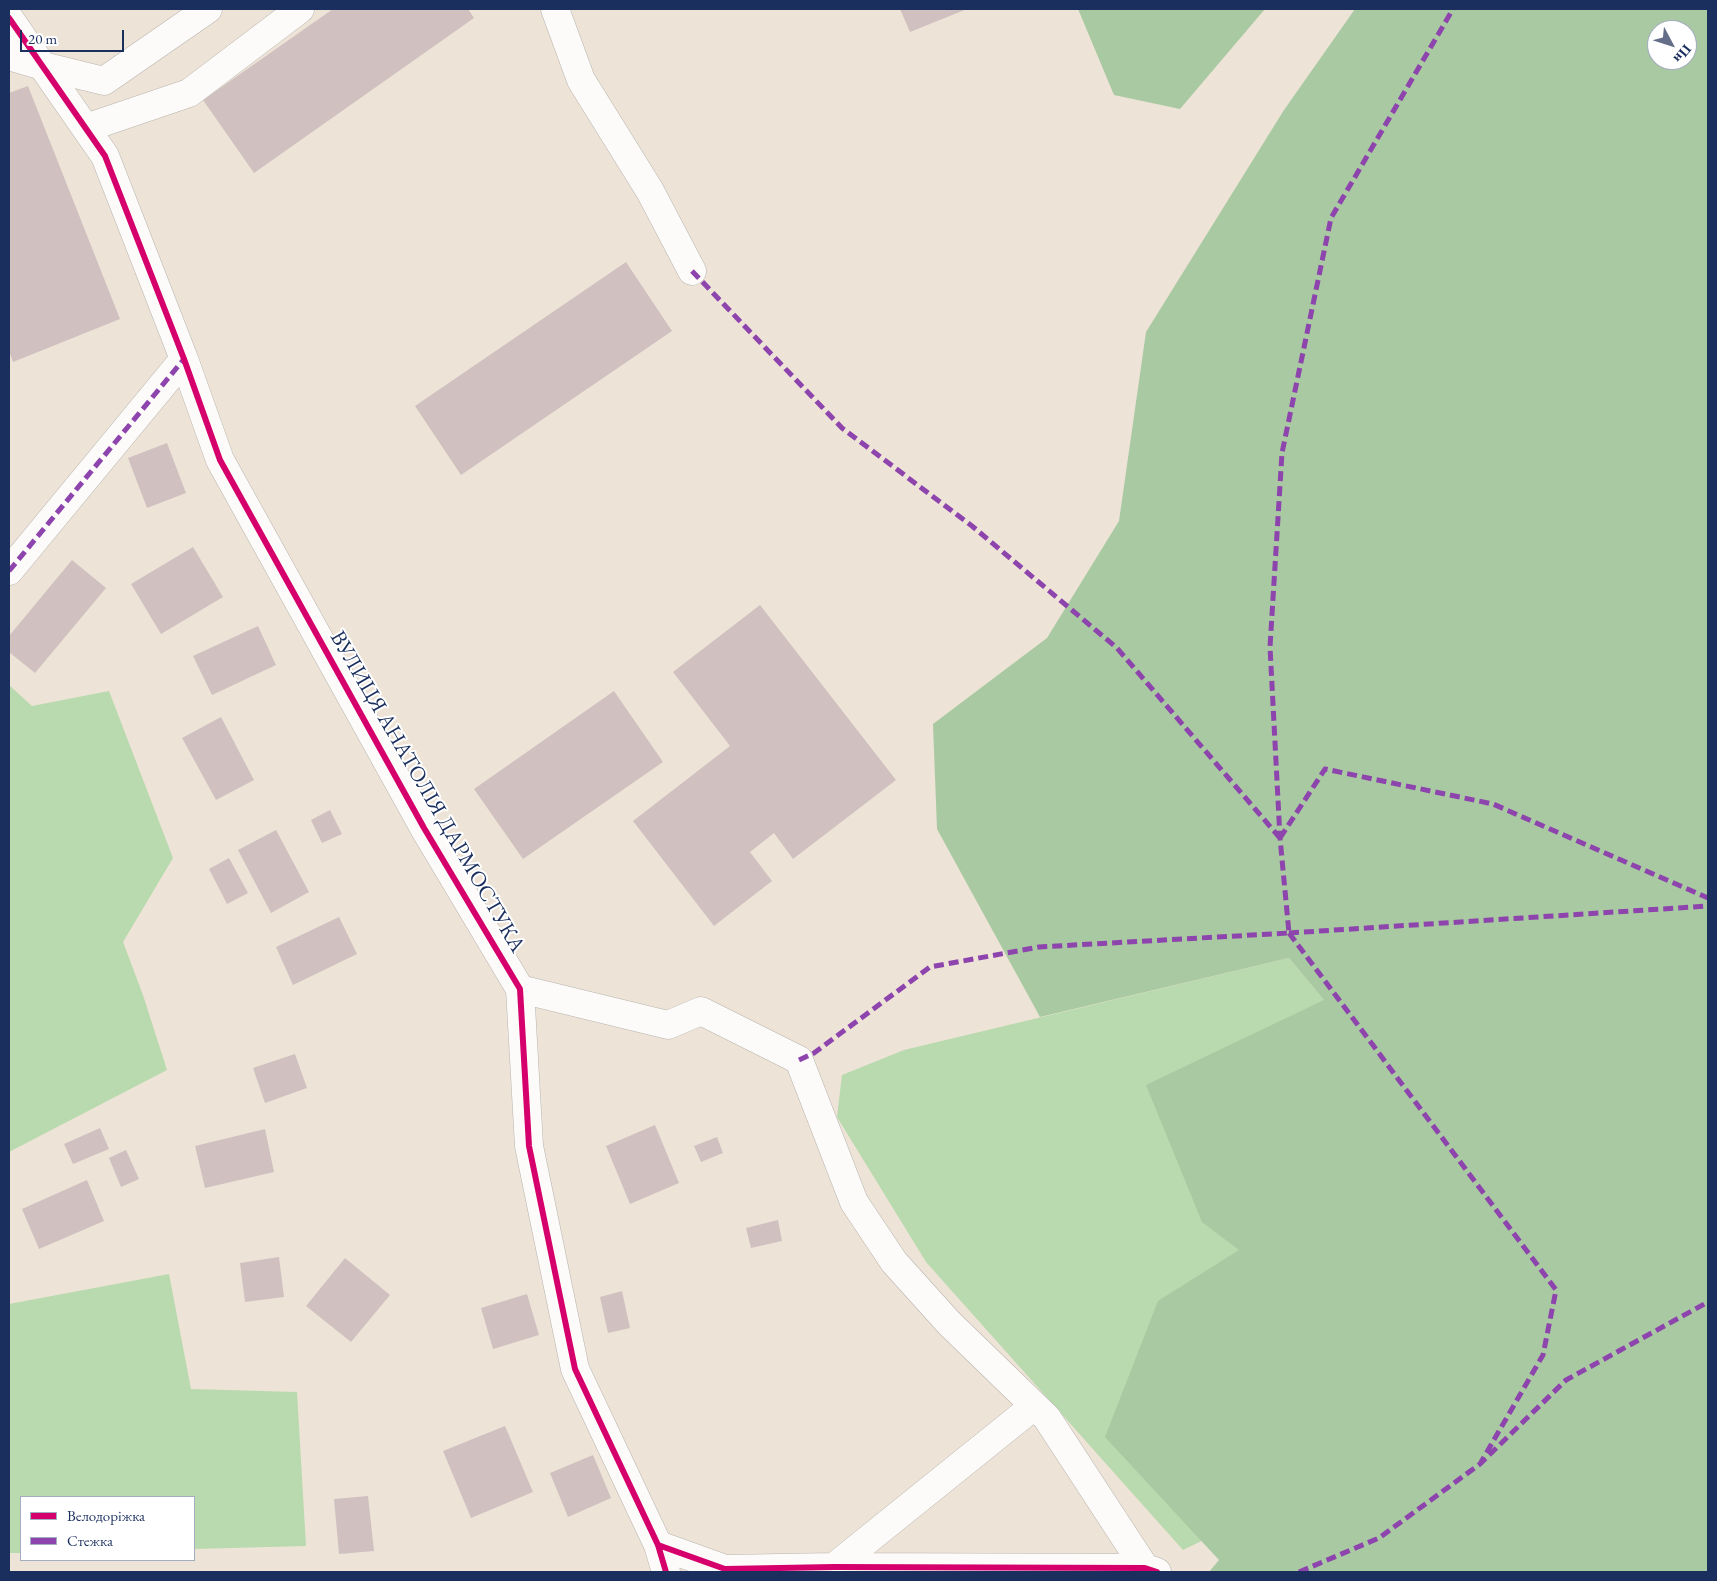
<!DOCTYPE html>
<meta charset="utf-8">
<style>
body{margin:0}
#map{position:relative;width:1717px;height:1581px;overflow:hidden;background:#ede3d6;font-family:"EB Garamond",serif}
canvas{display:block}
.frame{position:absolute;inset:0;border:10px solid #1b2f5e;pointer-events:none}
.legend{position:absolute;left:20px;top:1496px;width:175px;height:65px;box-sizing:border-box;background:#fff;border:1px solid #a4acbf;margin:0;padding:6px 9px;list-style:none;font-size:15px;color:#1b2f5e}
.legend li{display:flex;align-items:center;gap:10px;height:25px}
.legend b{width:25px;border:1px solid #a4acbf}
.north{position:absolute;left:1647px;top:20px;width:50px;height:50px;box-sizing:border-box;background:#fff;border:1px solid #a4acbf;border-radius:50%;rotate:130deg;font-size:14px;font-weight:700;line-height:20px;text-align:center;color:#1b2f5e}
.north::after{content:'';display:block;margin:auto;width:18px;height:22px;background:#646e88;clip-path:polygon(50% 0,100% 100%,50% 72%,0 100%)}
.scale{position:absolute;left:20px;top:30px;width:104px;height:22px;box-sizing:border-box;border:2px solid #1b2f5e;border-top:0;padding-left:6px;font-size:15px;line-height:18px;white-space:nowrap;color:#1b2f5e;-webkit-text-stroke:4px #fff;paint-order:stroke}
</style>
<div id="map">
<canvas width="1717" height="1581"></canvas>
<div class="frame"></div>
<ul class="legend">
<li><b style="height:6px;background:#d6006c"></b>Велодоріжка</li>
<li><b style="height:6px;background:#8e44ad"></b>Стежка</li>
</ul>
<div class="north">Пн</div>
<div class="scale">20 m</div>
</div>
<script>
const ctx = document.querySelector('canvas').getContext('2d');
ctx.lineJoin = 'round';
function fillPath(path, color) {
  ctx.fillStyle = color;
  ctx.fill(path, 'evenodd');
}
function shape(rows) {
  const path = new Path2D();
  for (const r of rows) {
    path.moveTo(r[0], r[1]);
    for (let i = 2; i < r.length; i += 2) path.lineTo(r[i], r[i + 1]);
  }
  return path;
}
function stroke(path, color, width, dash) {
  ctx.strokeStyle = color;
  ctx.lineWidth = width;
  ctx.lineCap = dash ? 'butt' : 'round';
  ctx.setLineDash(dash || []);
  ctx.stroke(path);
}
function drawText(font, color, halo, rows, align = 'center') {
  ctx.font = font + ' "EB Garamond",serif';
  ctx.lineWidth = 4;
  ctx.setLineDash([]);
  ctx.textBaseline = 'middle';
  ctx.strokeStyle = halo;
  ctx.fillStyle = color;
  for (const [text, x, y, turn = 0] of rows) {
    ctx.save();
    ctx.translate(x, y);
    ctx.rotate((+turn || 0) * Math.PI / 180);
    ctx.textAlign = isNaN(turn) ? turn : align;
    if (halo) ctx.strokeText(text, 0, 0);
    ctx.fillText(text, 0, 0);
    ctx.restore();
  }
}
fillPath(shape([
 [9,685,32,706,109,691,173,858,123,942,143,995,167,1070,9,1152],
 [1289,958,1324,1000,1464,1413,1183,1550,926,1262,837,1117,842,1075,904,1050],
 [169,1274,191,1389,297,1392,306,1546,194,1549,194,1497,21,1497,21,1553,9,1553,9,1304]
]), '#b8daae');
fillPath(shape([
 [1078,9,1265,9,1180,109,1114,95],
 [1355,9,1708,9,1708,1572,1209,1572,1219,1560,1105,1437,1158,1301,1239,1250,1202,1222,1146,1085,1324,1000,1289,958,1040,1017,937,829,933,724,1047,638,1119,521,1146,332,1284,110],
 [1657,30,1687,30,1687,60,1657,60]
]), '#a9c9a2');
fillPath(shape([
 [333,9,468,9,474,18,254,173,203,100],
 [900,9,967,9,910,32],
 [28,86,120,319,13,362,9,351,9,93],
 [626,262,672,331,461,475,415,406],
 [167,443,186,493,147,508,128,458],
 [193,547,223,597,161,634,131,584],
 [72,560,106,588,35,673,9,652,9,636],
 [760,605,896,780,793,859,774,833,750,852,772,881,714,926,633,821,730,746,673,672],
 [258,626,276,665,212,695,193,656],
 [614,691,663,762,523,859,474,789],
 [221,717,254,780,216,800,182,738],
 [330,810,342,834,322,843,311,820],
 [276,830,309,892,271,913,238,850],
 [229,858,248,893,227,904,209,869],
 [339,917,357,954,293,985,276,947],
 [295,1054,307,1088,265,1103,253,1068],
 [655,1125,679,1183,630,1204,606,1146],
 [100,1128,109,1149,73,1164,64,1144],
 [265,1129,274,1172,205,1188,195,1146],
 [717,1137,723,1153,701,1162,694,1146],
 [126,1150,139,1179,121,1187,109,1158],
 [87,1180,104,1221,39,1249,22,1209],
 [778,1220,782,1241,751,1248,746,1228],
 [279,1257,284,1297,245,1302,240,1263],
 [345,1258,390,1295,351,1342,306,1306],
 [622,1291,630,1328,608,1333,600,1297],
 [527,1294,539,1335,493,1349,481,1308],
 [505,1426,533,1492,471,1518,443,1451],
 [593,1455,611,1498,568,1517,550,1473],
 [368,1496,374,1551,339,1554,334,1499]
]), '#d0c1c0');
const minor = shape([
 [555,9,581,80,650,191,692,271],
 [9,18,105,156,184,359,220,460,424,828,520,989,529,1146,575,1369,658,1545,666,1572],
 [9,56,43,66,104,81,208,9],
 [86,128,189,93,300,9],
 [9,571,184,359],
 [520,989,668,1025,701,1011,799,1060,854,1202,894,1262,949,1323,1047,1418,1145,1568],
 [658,1545,725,1569,834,1567,1145,1568,1157,1572],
 [834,1567,1034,1406]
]);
stroke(minor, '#b8b4b0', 29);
stroke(minor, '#fcfbf9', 28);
stroke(shape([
 [692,271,842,428,972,526,1117,648,1280,838],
 [9,571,184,359],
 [1280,838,1325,769,1493,804,1708,898],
 [1289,933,1556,1290,1543,1355,1480,1464],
 [1289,933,1708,906],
 [799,1060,814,1053,930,967,1039,947,1289,933,1280,838,1270,647,1282,453,1331,218,1453,9],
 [1299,1572,1379,1538,1480,1464,1566,1380,1708,1302]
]), '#8e44ad', 5, [10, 5]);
stroke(shape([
 [9,18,105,156,184,359,220,460,424,828,520,989,529,1146,575,1369,658,1545,666,1572],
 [658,1545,725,1569,834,1567,1145,1568,1157,1572]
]), '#d6006c', 6);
drawText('22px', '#1b2f5e', '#fff', [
 ["ВУЛИЦЯ АНАТОЛІЯ ДАРМОСТУКА",427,792,60]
]);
</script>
